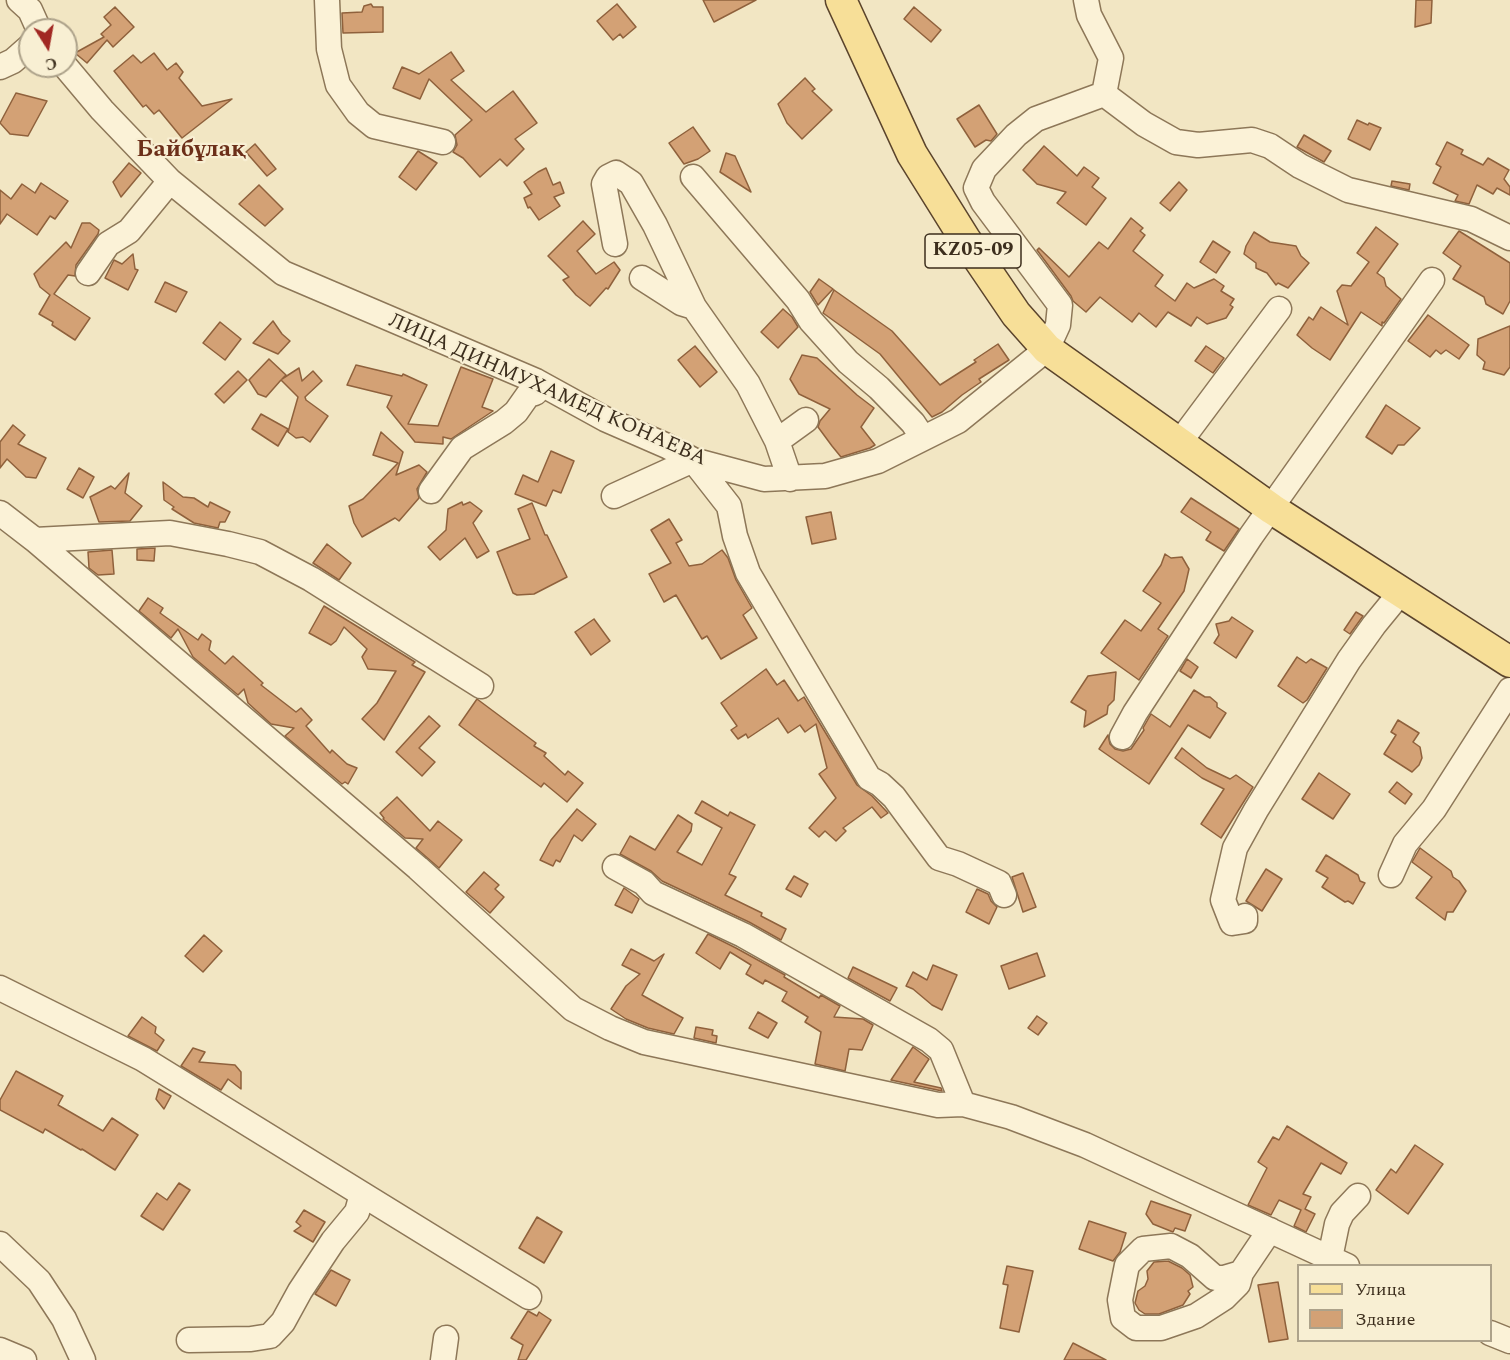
<!DOCTYPE html>
<meta charset="utf-8">
<style>
body{margin:0}
#map{position:relative;width:1510px;height:1360px;overflow:hidden;background:#f2e6c3;font-family:Spectral,serif}
canvas{display:block}
.legend{position:absolute;left:1297px;top:1264px;width:195px;height:78px;box-sizing:border-box;background:#f8efd3;border:2px solid #ada28a;margin:0;padding:8px 10px;list-style:none;font-size:18px;color:#3c2e1d}
.legend li{display:flex;align-items:center;gap:12px;height:30px}
.legend b{width:30px;border:2px solid #ada28a}
.north{position:absolute;left:18px;top:18px;width:60px;height:60px;box-sizing:border-box;background:#f8efd3;border:2px solid #ada28a;border-radius:50%;rotate:169deg;font-size:16px;font-weight:700;line-height:24px;text-align:center;color:#3c2e1d}
.north::after{content:'';display:block;margin:auto;width:21px;height:27px;background:#a12823;clip-path:polygon(50% 0,100% 100%,50% 72%,0 100%)}
</style>
<div id="map">
<canvas width="1510" height="1360"></canvas>
<ul class="legend">
<li><b style="height:8px;background:#f7df98"></b>Улица</li>
<li><b style="height:16px;background:#d3a175"></b>Здание</li>
</ul>
<div class="north">С</div>
</div>
<script>
const ctx = document.querySelector('canvas').getContext('2d');
ctx.lineJoin = 'round';
function fillPath(path, color) {
  ctx.fillStyle = color;
  ctx.fill(path, 'evenodd');
}
function shape(rows) {
  const path = new Path2D();
  for (const r of rows) {
    path.moveTo(r[0], r[1]);
    for (let i = 2; i < r.length; i += 2) path.lineTo(r[i], r[i + 1]);
  }
  return path;
}
function stroke(path, color, width, dash) {
  ctx.strokeStyle = color;
  ctx.lineWidth = width;
  ctx.lineCap = dash ? 'butt' : 'round';
  ctx.setLineDash(dash || []);
  ctx.stroke(path);
}
function drawText(font, color, halo, rows, align = 'center') {
  ctx.font = font + ' Spectral,serif';
  ctx.lineWidth = 4.5;
  ctx.setLineDash([]);
  ctx.textBaseline = 'middle';
  ctx.strokeStyle = halo;
  ctx.fillStyle = color;
  for (const [text, x, y, turn = 0] of rows) {
    ctx.save();
    ctx.translate(x, y);
    ctx.rotate((+turn || 0) * Math.PI / 180);
    ctx.textAlign = isNaN(turn) ? turn : align;
    if (halo) ctx.strokeText(text, 0, 0);
    ctx.fillText(text, 0, 0);
    ctx.restore();
  }
}
const building = shape([
 [703,0,756,0,714,22,703,0],
 [1416,0,1432,0,1431,23,1415,27,1416,0],
 [371,4,373,7,383,7,383,32,343,33,342,13,362,12,364,6,371,4],
 [617,4,636,27,623,38,620,34,613,40,597,21,617,4],
 [115,7,134,27,113,47,107,40,87,63,75,53,104,37,101,34,111,25,104,17,115,7],
 [914,7,941,30,931,42,904,19,914,7],
 [451,52,464,71,451,80,486,112,513,91,537,123,515,139,524,149,507,166,500,159,480,177,463,158,453,152,457,145,455,135,472,120,429,79,420,99,393,88,402,67,419,74,451,52],
 [154,53,167,70,176,63,183,72,179,78,202,106,232,99,182,138,159,110,154,114,146,105,143,107,114,71,133,55,141,63,154,53],
 [805,78,815,89,812,91,832,110,802,139,787,123,778,104,805,78],
 [16,93,47,101,28,136,10,134,0,123,16,93],
 [979,105,997,134,991,141,986,140,975,147,957,119,979,105],
 [1357,120,1368,125,1369,123,1381,128,1370,150,1348,139,1357,120],
 [693,127,710,151,698,159,684,164,669,143,693,127],
 [1304,135,1331,151,1324,162,1297,147,1304,135],
 [1447,142,1463,150,1461,154,1483,165,1488,158,1509,170,1504,179,1510,187,1510,195,1497,188,1493,194,1477,185,1469,204,1455,201,1458,195,1433,183,1441,167,1436,164,1447,142],
 [255,144,276,169,267,176,246,152,255,144],
 [1044,146,1077,176,1084,167,1099,178,1092,187,1106,198,1086,225,1057,203,1066,192,1037,184,1023,170,1044,146],
 [418,151,437,163,416,190,399,177,418,151],
 [726,153,735,156,751,192,720,172,726,153],
 [129,163,141,173,121,197,113,182,129,163],
 [546,168,553,185,560,182,564,193,554,197,560,206,539,220,530,207,528,208,524,198,532,194,524,182,538,172,546,168],
 [1392,181,1410,184,1409,190,1391,186,1392,181],
 [1179,182,1187,190,1170,211,1160,203,1179,182],
 [41,183,68,201,55,219,50,216,37,235,7,214,0,224,0,190,11,199,22,184,35,193,41,183],
 [259,185,283,209,265,226,239,204,259,185],
 [1131,218,1143,228,1140,231,1145,235,1133,251,1163,275,1155,286,1175,301,1187,283,1194,288,1214,279,1224,286,1221,291,1234,299,1230,305,1233,307,1226,318,1207,324,1197,317,1191,326,1168,312,1156,327,1139,313,1132,322,1100,297,1086,312,1073,301,1071,296,1037,250,1039,248,1069,277,1099,242,1108,249,1131,218],
 [583,221,595,234,577,251,596,274,614,262,620,270,608,289,606,288,590,306,576,295,563,280,569,277,548,256,583,221],
 [82,223,90,223,99,230,98,234,76,265,75,276,68,275,54,294,90,318,75,340,52,325,53,322,39,314,50,295,40,287,34,274,66,242,71,248,82,223],
 [1376,227,1398,244,1377,273,1384,278,1386,286,1401,299,1384,323,1382,322,1382,326,1361,312,1330,360,1312,348,1297,335,1309,317,1313,320,1321,307,1348,325,1337,291,1342,285,1351,286,1369,262,1357,253,1376,227],
 [1459,231,1510,263,1510,301,1503,314,1486,304,1484,297,1453,279,1461,266,1443,253,1459,231],
 [1254,232,1270,242,1296,246,1301,256,1309,263,1288,288,1278,283,1276,285,1267,273,1256,268,1256,263,1244,254,1246,246,1254,232],
 [1213,241,1230,252,1216,273,1200,262,1213,241],
 [133,254,135,269,138,270,128,290,105,278,114,260,122,264,133,254],
 [819,279,833,289,818,305,810,292,819,279],
 [165,282,187,292,176,312,155,302,165,282],
 [834,290,892,331,940,385,976,362,974,360,998,344,1009,360,979,379,981,382,962,395,942,412,932,417,880,354,823,313,834,290],
 [783,309,792,317,798,327,778,348,761,332,783,309],
 [1428,315,1469,345,1459,359,1446,350,1441,354,1436,350,1430,357,1408,341,1428,315],
 [273,321,282,334,290,341,278,354,253,343,273,321],
 [220,322,241,339,225,360,203,343,220,322],
 [1510,326,1510,367,1504,375,1483,369,1485,362,1477,355,1478,339,1510,326],
 [695,346,717,372,700,387,678,360,695,346],
 [1206,346,1224,358,1213,373,1195,361,1206,346],
 [802,355,817,358,857,395,874,408,861,427,875,445,870,448,841,457,832,446,818,427,820,421,830,409,799,394,790,379,802,355],
 [269,359,286,375,282,379,299,368,302,381,313,371,322,381,305,397,306,400,328,416,310,442,303,437,296,438,288,432,298,397,281,380,266,397,258,394,249,380,269,359],
 [356,365,402,376,403,374,427,385,408,424,438,426,461,367,493,379,482,407,493,411,451,439,443,437,443,444,415,442,387,407,392,396,347,385,356,365],
 [238,371,247,380,224,403,215,394,238,371],
 [1386,405,1420,428,1404,445,1398,445,1392,454,1366,437,1386,405],
 [261,414,288,429,278,446,252,429,261,414],
 [13,425,25,435,18,444,46,458,36,478,26,477,7,459,0,468,0,442,13,425],
 [381,432,403,452,396,475,419,465,427,472,417,489,419,498,399,521,395,518,362,537,354,523,349,506,363,499,398,463,373,455,381,432],
 [551,451,574,461,561,493,553,490,546,506,515,494,523,475,538,482,551,451],
 [79,468,94,477,83,498,67,489,79,468],
 [129,473,125,493,142,506,130,521,99,522,90,497,111,486,115,489,129,473],
 [163,482,183,497,194,498,208,507,210,502,230,512,225,522,220,522,218,528,194,523,172,509,174,507,164,500,163,482],
 [1191,498,1239,529,1224,551,1206,540,1211,532,1181,512,1191,498],
 [462,502,463,505,470,502,482,511,473,523,489,551,477,558,465,538,440,560,428,547,446,530,448,509,462,502],
 [532,503,545,535,547,535,567,577,534,594,517,595,513,593,497,552,530,539,518,509,532,503],
 [831,512,836,539,812,544,806,517,831,512],
 [669,519,682,540,676,543,689,566,702,564,722,550,728,558,736,580,752,608,743,615,757,638,721,659,707,636,702,639,676,595,664,602,649,574,671,563,651,530,669,519],
 [327,544,351,563,339,580,313,563,327,544],
 [155,548,154,561,137,560,137,549,155,548],
 [112,550,114,574,98,575,89,568,88,552,112,550],
 [1165,554,1171,558,1182,557,1189,569,1184,591,1158,629,1168,636,1139,680,1101,653,1125,620,1141,631,1161,603,1143,591,1161,565,1165,554],
 [148,598,163,608,160,613,198,640,202,634,211,641,209,650,225,664,233,656,263,683,261,685,296,712,301,708,312,720,306,726,330,753,332,750,347,764,357,768,348,784,345,782,342,784,285,736,294,728,271,724,248,703,244,689,238,695,193,657,178,629,171,638,139,611,148,598],
 [324,606,415,662,412,665,425,672,384,740,362,719,377,703,396,671,368,669,362,657,367,649,344,627,336,641,331,645,309,633,324,606],
 [1356,612,1363,616,1350,634,1344,630,1356,612],
 [1232,617,1253,631,1236,658,1214,643,1219,635,1216,624,1229,621,1232,617],
 [594,619,610,641,591,655,575,632,594,619],
 [1297,657,1306,663,1311,659,1327,668,1307,700,1303,703,1278,686,1297,657],
 [1187,659,1198,667,1191,678,1180,671,1187,659],
 [766,669,777,685,784,680,798,701,804,697,857,785,872,796,888,813,881,818,872,807,843,828,846,831,836,841,825,831,819,837,809,828,836,798,819,774,827,768,816,724,805,732,800,725,788,733,778,718,748,738,746,734,738,739,731,730,737,726,721,703,766,669],
 [1116,672,1114,700,1108,706,1107,714,1084,727,1086,711,1071,702,1088,676,1116,672],
 [1194,690,1205,697,1210,697,1217,703,1217,707,1226,713,1210,738,1188,725,1149,784,1099,749,1108,735,1110,744,1115,749,1123,751,1131,749,1144,730,1143,728,1151,714,1170,727,1194,690],
 [477,699,536,743,534,746,546,753,544,756,565,775,568,771,583,783,567,802,544,783,541,787,459,725,477,699],
 [429,716,440,726,419,748,435,762,422,776,396,752,429,716],
 [1398,720,1419,733,1413,742,1420,747,1422,758,1419,765,1412,772,1384,754,1396,735,1391,732,1398,720],
 [1182,748,1207,768,1230,779,1236,775,1253,787,1221,838,1201,824,1224,789,1202,778,1175,758,1182,748],
 [1319,773,1350,794,1333,819,1302,799,1319,773],
 [1397,782,1412,794,1405,804,1389,792,1397,782],
 [397,797,430,831,438,821,462,840,439,868,416,848,423,839,405,838,383,819,384,818,380,813,397,797],
 [702,801,728,816,730,812,755,825,729,874,736,877,725,895,762,913,761,916,786,929,781,940,749,922,662,881,651,871,620,854,630,836,655,850,678,815,692,824,691,831,677,852,702,865,722,828,695,813,702,801],
 [577,809,596,824,582,841,574,835,560,862,556,860,553,866,540,860,551,840,577,809],
 [1420,848,1451,871,1453,877,1459,881,1466,891,1453,912,1447,912,1445,920,1416,898,1432,877,1412,862,1420,848],
 [1326,855,1358,875,1360,881,1365,883,1353,904,1348,901,1345,902,1322,887,1328,878,1316,871,1326,855],
 [1266,869,1282,879,1262,911,1246,901,1266,869],
 [484,872,499,885,495,889,504,897,490,913,466,892,484,872],
 [1023,873,1036,907,1023,912,1012,877,1023,873],
 [794,876,808,884,801,897,786,889,794,876],
 [624,888,639,899,632,913,615,905,624,888],
 [977,889,988,894,991,901,997,907,989,924,966,912,977,889],
 [708,934,736,948,785,975,784,977,819,998,821,995,840,1006,834,1017,863,1019,873,1025,862,1050,849,1049,845,1071,815,1064,821,1032,805,1022,808,1017,782,1001,787,992,765,980,763,984,746,974,751,965,730,952,720,969,696,953,708,934],
 [204,935,222,951,203,972,185,956,204,935],
 [631,949,654,961,664,954,642,995,683,1018,674,1034,648,1028,626,1019,611,1009,626,986,640,974,622,965,631,949],
 [1037,953,1045,976,1009,989,1001,966,1037,953],
 [933,965,957,975,942,1010,932,1005,913,989,906,986,913,972,927,980,933,965],
 [853,967,897,988,890,1001,848,978,853,967],
 [758,1012,777,1023,768,1038,749,1028,758,1012],
 [1037,1016,1047,1023,1038,1035,1028,1028,1037,1016],
 [142,1017,156,1027,155,1033,164,1040,157,1051,128,1036,142,1017],
 [696,1027,713,1030,712,1035,717,1036,716,1043,694,1038,696,1027],
 [913,1047,929,1059,914,1082,941,1088,942,1091,891,1080,913,1047],
 [193,1048,205,1052,199,1062,235,1065,241,1072,241,1089,228,1079,221,1090,181,1066,193,1048],
 [16,1071,63,1096,58,1105,103,1131,112,1118,138,1135,115,1170,82,1149,81,1150,45,1129,43,1133,0,1110,0,1100,16,1071],
 [159,1089,171,1096,164,1109,156,1099,159,1089],
 [1287,1126,1347,1163,1341,1174,1321,1163,1303,1194,1311,1197,1305,1209,1315,1214,1306,1232,1294,1226,1301,1210,1279,1200,1271,1215,1248,1205,1267,1168,1258,1162,1273,1137,1279,1140,1287,1126],
 [1415,1145,1443,1164,1408,1214,1376,1190,1391,1169,1396,1173,1415,1145],
 [179,1183,190,1190,163,1230,141,1216,157,1193,167,1200,179,1183],
 [1151,1201,1191,1215,1185,1231,1175,1228,1173,1232,1153,1224,1146,1214,1151,1201],
 [304,1210,325,1222,313,1242,294,1231,301,1226,296,1222,304,1210],
 [537,1217,562,1232,544,1263,519,1248,537,1217],
 [1089,1221,1126,1233,1120,1252,1113,1261,1079,1249,1089,1221],
 [1168,1261,1182,1268,1190,1275,1193,1287,1188,1291,1190,1294,1183,1305,1159,1314,1145,1314,1139,1310,1135,1303,1138,1291,1145,1286,1148,1279,1147,1271,1154,1262,1168,1261],
 [1007,1266,1033,1271,1019,1332,1000,1328,1008,1285,1003,1284,1007,1266],
 [331,1270,350,1280,336,1306,315,1294,331,1270],
 [1278,1282,1288,1339,1269,1342,1258,1285,1278,1282],
 [528,1311,537,1316,539,1312,551,1320,526,1360,518,1360,523,1345,511,1338,528,1311],
 [1073,1343,1106,1360,1064,1360,1073,1343]
]);
fillPath(building, '#d3a175');
stroke(building, '#8f613c', 1.5);
const minor = shape([
 [19,0,30,10,39,30],
 [327,0,329,49,338,85,358,113,374,126,443,142],
 [1086,0,1089,15,1111,58,1104,94],
 [65,66,102,110,170,181,283,273,536,381,605,419,667,446,693,460,764,479,825,476,878,461,958,421,1047,349,1058,325,1060,305,983,202,976,188,984,169,1016,135,1036,119,1104,94,1144,124,1176,142,1198,145,1252,140,1270,146,1300,166,1348,190,1471,219,1510,238],
 [0,67,13,61,30,46],
 [693,177,798,300,811,321,848,362,879,388,913,423,923,438],
 [615,244,604,184,608,177,616,173,631,183,655,225,694,307,748,384,777,441,790,479],
 [88,273,108,244,129,231,170,181],
 [642,278,681,303,694,307],
 [777,441,806,420],
 [1179,443,1279,309],
 [431,491,462,448,504,422,516,412,528,395,535,393,536,381],
 [614,496,693,460,729,506,735,536,748,573,869,778,880,784,894,797,939,858,958,864,999,883,1004,895],
 [0,513,35,540,418,868,573,1009,610,1028,644,1042,938,1105,963,1104,1011,1117,1085,1145,1347,1266],
 [35,540,170,533,228,544,260,552,311,579,481,686],
 [1122,737,1135,713,1251,536,1432,280],
 [615,867,644,883,653,893,743,935,929,1040,941,1050,963,1104],
 [1391,875,1405,844,1434,809,1510,690],
 [1245,916,1245,921,1232,923,1223,900,1235,848,1256,810,1349,660,1374,625,1401,592],
 [0,988,143,1059,529,1297],
 [0,1244,39,1281,64,1319,83,1360],
 [1330,1258,1337,1224,1342,1213,1358,1196],
 [1241,1273,1238,1284,1224,1298,1196,1316,1161,1328,1136,1328,1123,1318,1120,1300,1127,1265,1143,1249,1171,1246,1190,1256,1215,1278,1224,1278,1241,1273,1270,1230],
 [1490,1333,1510,1341],
 [189,1340,251,1339,270,1336,283,1322,300,1291,333,1241,357,1212,362,1194],
 [0,1350,24,1360],
 [443,1360,446,1338]
]);
const major = shape([
 [841,0,912,154,965,239,1016,314,1047,349,1272,509,1510,662]
]);
stroke(minor, '#8d7758', 27);
stroke(major, '#5b442c', 33);
stroke(minor, '#fbf2d7', 24);
stroke(major, '#f7df98', 30);
for (const [x, y, w] of [
 [973,251,96]
]) {
  const box = new Path2D();
  box.roundRect(x - w / 2, y - 17, w, 34, 4.5);
  ctx.fillStyle = '#f8efd3';
  ctx.fill(box);
  stroke(box, '#3c2e1d', 1.5);
}
drawText('bold 20px', '#3c2e1d', null, [
 ["KZ05-09",973,251]
]);
drawText('21px', '#3c2e1d', '#f8efd3', [
 ["ЛИЦА ДИНМУХАМЕД КОНАЕВА",547,391,24]
]);
drawText('bold 24px', '#6c2f19', '#f8efd3', [
 ["Байбұлақ",191,151]
]);
</script>
